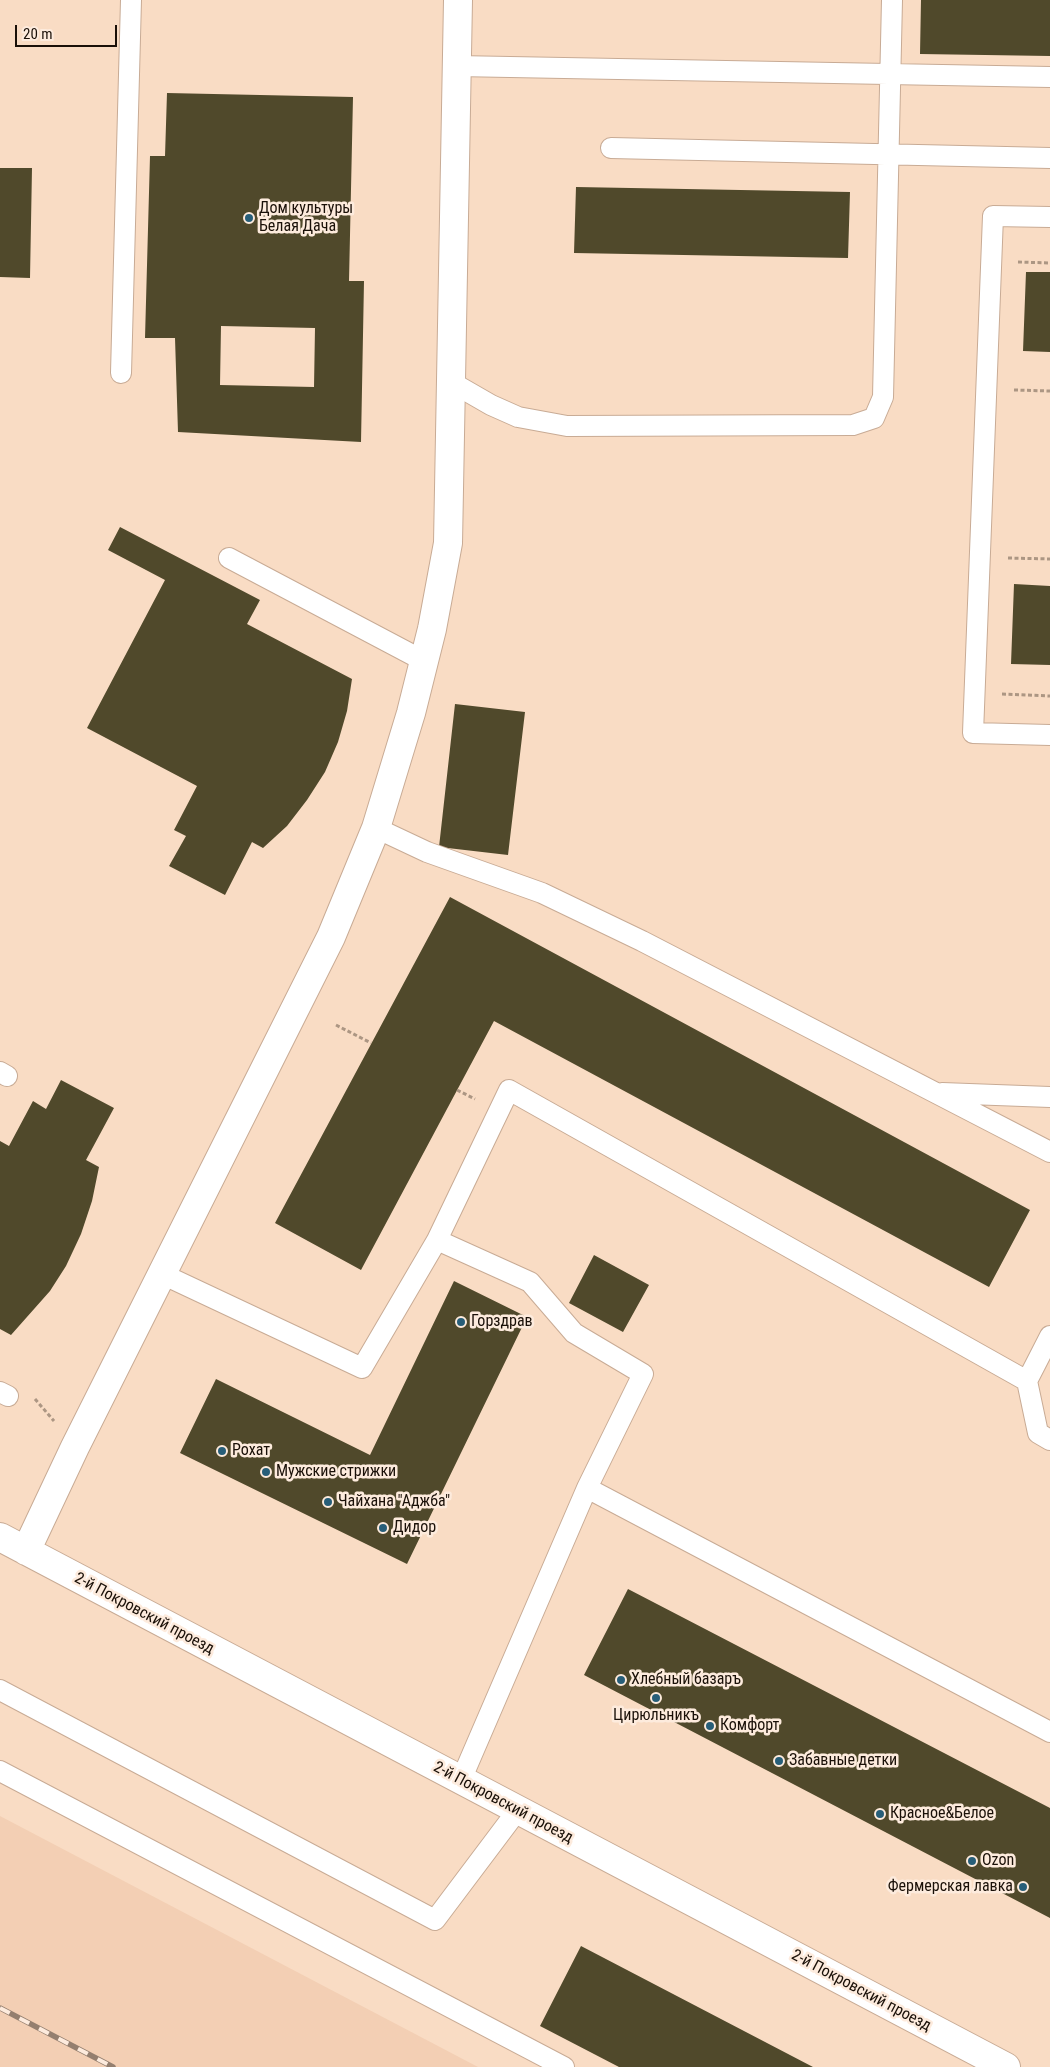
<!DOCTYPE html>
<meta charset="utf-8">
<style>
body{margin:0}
#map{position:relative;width:1050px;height:2067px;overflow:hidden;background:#f9dcc4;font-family:"Roboto Condensed",sans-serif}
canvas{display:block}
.scale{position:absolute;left:15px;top:25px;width:102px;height:22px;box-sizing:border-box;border:2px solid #1a1008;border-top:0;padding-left:6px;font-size:15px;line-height:18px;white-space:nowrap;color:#1a1008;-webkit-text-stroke:4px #fdebdd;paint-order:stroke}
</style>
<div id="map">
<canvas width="1050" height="2067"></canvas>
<div class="scale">20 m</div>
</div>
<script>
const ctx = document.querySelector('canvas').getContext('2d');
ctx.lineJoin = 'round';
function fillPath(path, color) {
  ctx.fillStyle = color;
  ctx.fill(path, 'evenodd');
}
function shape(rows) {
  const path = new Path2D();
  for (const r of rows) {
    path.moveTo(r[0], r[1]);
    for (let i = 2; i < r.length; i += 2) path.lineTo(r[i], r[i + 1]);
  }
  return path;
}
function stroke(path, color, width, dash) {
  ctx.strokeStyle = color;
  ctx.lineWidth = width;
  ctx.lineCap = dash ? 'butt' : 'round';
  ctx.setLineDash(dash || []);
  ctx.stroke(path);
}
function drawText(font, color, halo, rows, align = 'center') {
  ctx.font = font + ' "Roboto Condensed",sans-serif';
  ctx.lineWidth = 5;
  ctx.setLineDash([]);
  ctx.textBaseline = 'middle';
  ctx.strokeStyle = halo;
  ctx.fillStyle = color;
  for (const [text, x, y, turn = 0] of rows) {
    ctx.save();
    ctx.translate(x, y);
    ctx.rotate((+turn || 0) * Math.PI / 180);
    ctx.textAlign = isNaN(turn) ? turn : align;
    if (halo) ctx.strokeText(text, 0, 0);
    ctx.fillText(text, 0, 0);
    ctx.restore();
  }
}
fillPath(shape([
 [0,1816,478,2067,0,2067]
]), '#f3cfb4');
fillPath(shape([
 [921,0,1050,0,1050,56,920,54],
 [167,93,353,97,349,281,364,281,361,442,178,432,175,338,145,338,150,156,165,156],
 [221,326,315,328,314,387,220,385],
 [0,168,32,168,30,278,0,277],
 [576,187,850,192,848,258,574,253],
 [1026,272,1050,272,1050,352,1023,351],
 [120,527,260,600,247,624,352,679,347,711,338,742,325,772,307,800,287,826,263,848,252,842,225,895,169,866,186,836,174,830,197,786,87,728,165,580,108,550],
 [1014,584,1050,586,1050,665,1011,664],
 [455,704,525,712,508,855,439,847],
 [450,897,1030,1210,989,1287,494,1021,361,1270,275,1223],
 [61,1080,114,1108,86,1160,99,1167,92,1201,81,1234,66,1266,50,1291,11,1335,0,1329,0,1141,9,1146,33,1101,46,1109],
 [594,1255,649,1285,623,1332,569,1303],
 [454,1281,527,1317,407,1564,180,1453,216,1379,370,1455],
 [628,1589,1050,1808,1050,1918,584,1675],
 [581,1946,813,2067,619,2067,540,2026]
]), '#50492b');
const service = shape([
 [456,66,1050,77],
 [611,148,1050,158],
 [1050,217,993,216,973,733,1050,735],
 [121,373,131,0],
 [451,382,491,405,518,417,567,426,853,425,874,418,883,397,892,0],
 [229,558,424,661],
 [376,828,427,852,542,893,642,941,1050,1152],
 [0,1072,7,1076],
 [942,1093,1050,1097],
 [437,1240,509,1090,1027,1381],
 [162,1274,362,1368,437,1240,530,1282,574,1333,643,1374,587,1488,461,1780],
 [1050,1336,1027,1381,1038,1433,1050,1440],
 [0,1392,8,1396],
 [587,1488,1050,1732],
 [0,1690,435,1920,517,1811],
 [0,1771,564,2067]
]);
const minor = shape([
 [0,1537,1006,2067],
 [26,1551,75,1447,331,937,376,828,411,713,432,629,448,543,458,0]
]);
stroke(service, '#c8ab95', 22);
stroke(minor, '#c8ab95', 30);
stroke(shape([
 [1018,262,1050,263],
 [1014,390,1050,391],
 [1008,558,1050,559],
 [1002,694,1050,696],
 [336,1025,371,1043],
 [457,1090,475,1099],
 [35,1399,54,1421]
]), '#ac9683', 3, [4, 2.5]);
stroke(service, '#fff', 20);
stroke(minor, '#fff', 28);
const rail = shape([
 [0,2008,113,2067]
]);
stroke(rail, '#947f6f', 5.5);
stroke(rail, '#fdebdd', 4, [11]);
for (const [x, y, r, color] of [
 [249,218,5,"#275e79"],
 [461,1322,5,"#275e79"],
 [222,1451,5,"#275e79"],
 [266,1472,5,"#275e79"],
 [328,1502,5,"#275e79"],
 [383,1528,5,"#275e79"],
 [621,1680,5,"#275e79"],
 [656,1698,5,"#275e79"],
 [710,1726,5,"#275e79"],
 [779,1761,5,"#275e79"],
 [880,1814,5,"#275e79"],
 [972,1861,5,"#275e79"],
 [1023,1887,5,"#275e79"]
]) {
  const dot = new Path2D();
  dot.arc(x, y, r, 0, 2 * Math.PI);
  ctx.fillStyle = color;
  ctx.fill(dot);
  stroke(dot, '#fdebdd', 2);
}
drawText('16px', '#1a1008', '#fdebdd', [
 ["Дом культуры",259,209],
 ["Белая Дача",259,227],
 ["Горздрав",471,1322],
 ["Рохат",232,1451],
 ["Мужские стрижки",276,1472],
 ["Чайхана \"Аджба\"",338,1502],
 ["Дидор",393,1528],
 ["Хлебный базаръ",631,1680],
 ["Цирюльникъ",656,1716,"center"],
 ["Комфорт",720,1726],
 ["Забавные детки",789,1761],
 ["Красное&Белое",890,1814],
 ["Ozon",982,1861],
 ["Фермерская лавка",1013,1887,"right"]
], 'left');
drawText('16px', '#1a1008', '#fdebdd', [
 ["2-й Покровский проезд",144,1614,28],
 ["2-й Покровский проезд",503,1803,28],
 ["2-й Покровский проезд",861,1991,28]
]);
</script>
